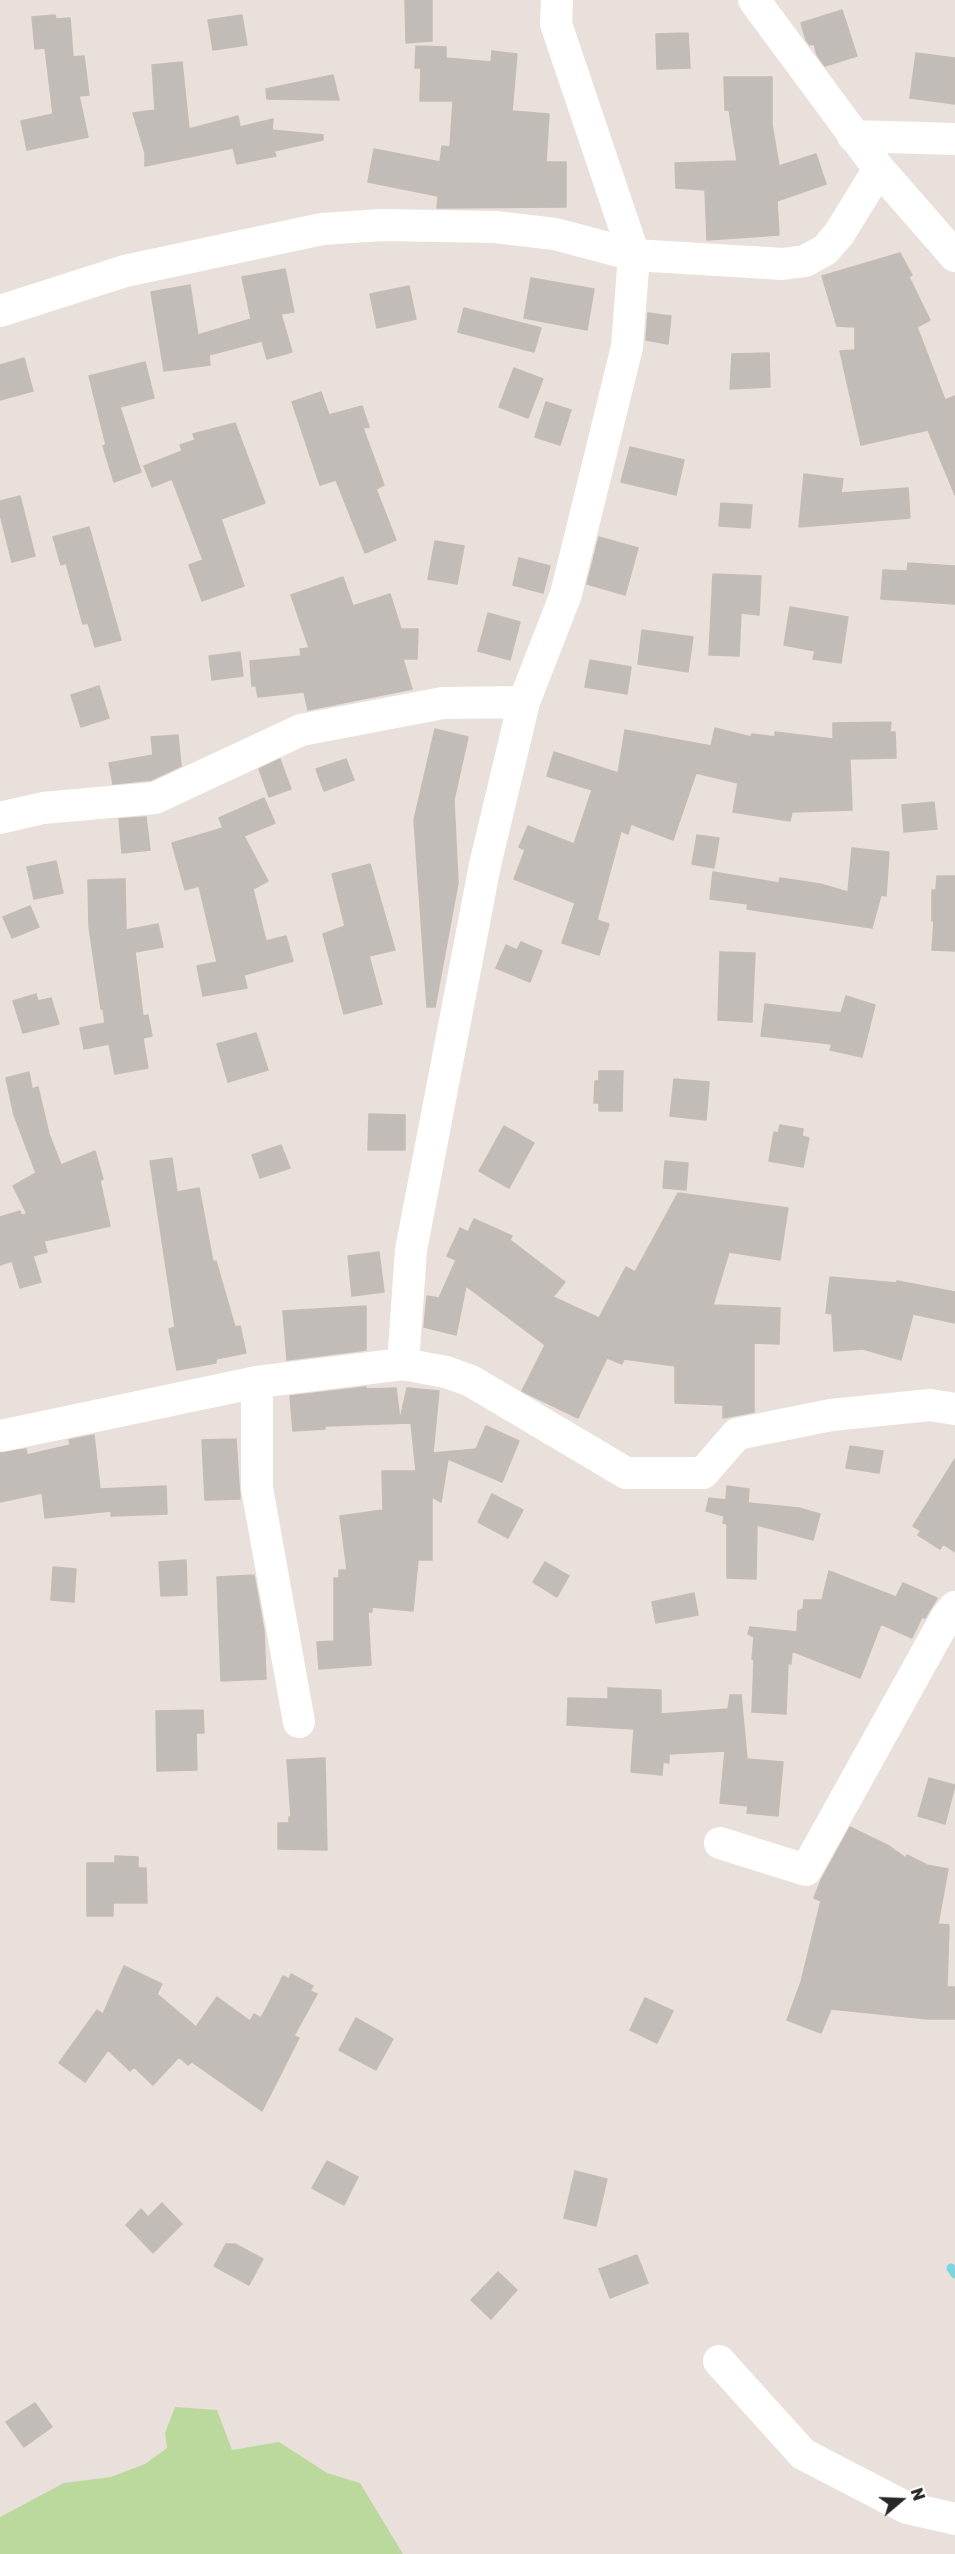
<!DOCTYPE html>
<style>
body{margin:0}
#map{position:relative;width:955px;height:2554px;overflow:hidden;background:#e9e0db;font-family:"Golos Text",sans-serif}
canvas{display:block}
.north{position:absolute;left:871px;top:2470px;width:60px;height:60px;-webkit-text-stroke:4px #fff;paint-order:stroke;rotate:71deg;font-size:16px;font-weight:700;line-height:24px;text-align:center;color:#282828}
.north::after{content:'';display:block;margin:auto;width:21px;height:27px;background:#282828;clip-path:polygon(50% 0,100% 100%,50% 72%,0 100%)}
</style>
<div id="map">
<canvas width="955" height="2554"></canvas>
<div class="north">N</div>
</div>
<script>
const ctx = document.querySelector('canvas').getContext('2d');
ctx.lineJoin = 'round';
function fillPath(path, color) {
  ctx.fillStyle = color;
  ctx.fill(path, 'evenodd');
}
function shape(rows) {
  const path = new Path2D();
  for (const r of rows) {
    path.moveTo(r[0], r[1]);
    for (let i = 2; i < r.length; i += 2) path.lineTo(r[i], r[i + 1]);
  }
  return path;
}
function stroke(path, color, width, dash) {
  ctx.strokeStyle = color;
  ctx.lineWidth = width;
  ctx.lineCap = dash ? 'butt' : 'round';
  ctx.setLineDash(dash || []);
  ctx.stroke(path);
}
fillPath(shape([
 [175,2407,217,2410,232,2450,279,2442,327,2473,360,2483,403,2554,0,2554,0,2517,64,2483,111,2477,145,2464,167,2448,165,2433]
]), '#bcd99d');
stroke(shape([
 [951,2268,955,2274]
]), '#7ad6df', 9);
const building = shape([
 [405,0,432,0,432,41,406,43,405,0],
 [842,10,857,56,825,66,817,55,814,44,810,45,806,40,801,23,842,10],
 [55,15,56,19,70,18,73,57,84,56,89,95,79,96,88,137,27,150,21,121,53,114,45,48,35,49,32,17,55,15],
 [242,15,247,45,213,50,208,20,242,15],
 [688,33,690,68,657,69,656,34,688,33],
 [416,46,446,47,446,58,491,62,492,51,517,54,512,111,549,114,546,162,566,162,566,207,437,208,438,196,368,182,374,149,440,162,442,146,450,147,453,101,420,101,421,68,415,68,416,46],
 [916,53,955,58,955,104,910,98,916,53],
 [182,62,189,129,238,116,240,127,273,119,272,130,323,135,323,140,274,151,276,156,237,164,233,148,145,166,145,153,133,113,155,110,152,65,182,62],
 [333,75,339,100,267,99,266,89,333,75],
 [724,77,772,77,772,124,779,166,816,154,826,184,777,201,779,235,707,240,705,190,676,188,675,163,737,161,729,110,725,110,724,77],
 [900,253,912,275,909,277,930,320,917,327,945,400,955,396,955,495,928,430,861,445,840,351,855,350,855,327,837,326,822,276,900,253],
 [285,269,294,312,281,314,292,352,267,359,262,341,209,355,210,365,164,371,151,292,190,285,198,335,251,319,242,277,285,269],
 [531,278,594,289,587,330,524,318,531,278],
 [409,286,416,319,377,328,370,294,409,286],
 [464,308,541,328,534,352,458,332,464,308],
 [648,313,671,316,668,344,646,340,648,313],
 [769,353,770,387,730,389,732,354,769,353],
 [24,358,33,391,0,400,0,365,24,358],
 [145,362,154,398,120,407,141,472,114,482,103,446,106,445,89,376,145,362],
 [514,368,543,379,528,418,499,407,514,368],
 [321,392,329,415,362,406,369,427,363,428,384,485,376,489,396,540,365,553,336,480,320,485,292,402,321,392],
 [546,402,571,410,560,445,535,437,546,402],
 [235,423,265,503,221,519,244,586,202,601,189,565,203,560,172,479,152,487,144,466,182,451,180,445,195,440,193,434,235,423],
 [630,447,684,460,676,495,621,482,630,447],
 [804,474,843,479,841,493,908,488,910,518,799,527,804,474],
 [20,496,35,556,12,562,0,514,0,501,20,496],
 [721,503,752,505,750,528,719,526,721,503],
 [89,527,121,640,95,647,88,623,83,624,66,563,61,565,53,537,89,527],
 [599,537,638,548,625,595,587,584,599,537],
 [435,541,464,546,457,584,428,579,435,541],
 [519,558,550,566,543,593,513,585,519,558],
 [908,563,955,566,955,604,881,599,883,570,907,571,908,563],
 [713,574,761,576,759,615,741,613,739,656,709,655,713,574],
 [343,577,353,606,390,594,401,629,418,629,417,659,403,659,412,689,308,710,304,692,258,697,256,686,252,686,250,661,301,656,300,649,309,648,291,595,343,577],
 [790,607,848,617,841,663,813,659,815,651,784,645,790,607],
 [488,613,520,622,510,660,478,651,488,613],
 [642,630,693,637,688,672,638,664,642,630],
 [240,652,243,676,212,680,209,656,240,652],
 [590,660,631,667,627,694,585,687,590,660],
 [99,686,109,718,81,727,71,695,99,686],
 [891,722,890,732,895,732,896,758,850,759,852,810,792,812,790,821,733,812,738,783,696,773,673,840,631,824,628,834,621,831,597,920,609,924,599,955,562,943,575,903,514,879,525,850,519,847,528,826,574,844,592,790,547,776,554,752,618,773,625,730,711,746,715,728,751,737,752,734,775,737,775,732,833,739,833,723,891,722],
 [435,729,468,737,454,800,458,883,435,1007,427,1007,414,820,435,729],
 [178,735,181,766,151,780,113,784,109,763,153,755,151,737,178,735],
 [280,759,291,789,269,797,259,769,280,759],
 [346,759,354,780,324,791,316,769,346,759],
 [264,798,275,823,244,836,268,881,253,889,266,941,286,936,293,961,244,975,247,988,203,996,197,966,217,962,199,886,185,890,172,843,223,828,219,818,264,798],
 [934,802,937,829,904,832,902,805,934,802],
 [146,817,150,850,122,853,119,819,146,817],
 [697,835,719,838,714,868,692,864,697,835],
 [852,848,889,852,886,896,881,895,872,928,747,909,748,904,710,899,713,872,779,883,780,878,820,884,848,892,852,848],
 [56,861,63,893,34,899,27,867,56,861],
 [370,864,395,950,369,956,382,1004,344,1014,323,934,345,926,332,874,370,864],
 [937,876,955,876,955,951,932,950,934,921,932,921,932,890,936,890,937,876],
 [125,879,126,930,158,924,163,947,135,952,143,1016,148,1015,152,1036,143,1038,148,1068,115,1074,109,1044,84,1049,80,1028,105,1023,103,1009,101,1009,89,927,88,880,125,879],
 [30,906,39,927,12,938,3,917,30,906],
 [521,942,542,951,530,982,496,968,506,945,517,950,521,942],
 [720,952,755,953,752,1022,718,1020,720,952],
 [36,994,38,1001,51,998,59,1024,23,1033,13,1001,36,994],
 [846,996,875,1005,862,1057,830,1050,832,1044,761,1036,765,1004,841,1013,846,996],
 [256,1033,268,1070,228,1082,217,1044,256,1033],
 [599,1071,623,1071,622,1111,599,1111,599,1103,594,1103,595,1081,599,1081,599,1071],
 [29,1072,32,1089,38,1087,49,1134,61,1165,95,1151,103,1179,100,1181,110,1226,44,1241,47,1252,33,1256,41,1282,20,1288,12,1261,0,1265,0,1217,20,1211,21,1215,27,1214,13,1186,36,1173,14,1115,6,1078,29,1072],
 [674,1079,709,1082,706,1120,670,1116,674,1079],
 [369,1114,405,1115,405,1150,368,1150,369,1114],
 [780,1125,803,1129,802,1136,809,1138,803,1167,769,1161,774,1132,778,1133,780,1125],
 [504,1126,534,1143,509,1188,479,1171,504,1126],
 [281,1145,290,1168,260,1178,252,1155,281,1145],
 [172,1158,177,1192,199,1188,213,1262,216,1261,235,1327,240,1326,246,1353,216,1359,216,1363,177,1370,169,1329,175,1327,150,1161,172,1158],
 [665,1161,688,1163,686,1190,663,1188,665,1161],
 [678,1193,788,1208,780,1260,729,1252,713,1305,780,1308,779,1344,754,1343,754,1412,723,1418,723,1405,675,1403,675,1366,624,1359,622,1364,607,1358,578,1418,522,1391,545,1345,466,1286,456,1335,424,1327,427,1296,439,1298,456,1260,447,1256,460,1228,468,1232,474,1219,512,1236,510,1240,565,1282,553,1297,599,1318,626,1267,635,1272,678,1193],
 [379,1252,384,1292,352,1296,348,1256,379,1252],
 [830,1277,897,1283,897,1281,955,1292,955,1323,913,1314,901,1360,863,1349,834,1351,832,1314,826,1313,830,1277],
 [366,1306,366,1350,287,1360,283,1311,366,1306],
 [366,1387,366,1389,396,1388,400,1420,407,1388,439,1391,433,1453,476,1449,486,1426,519,1441,502,1482,448,1459,441,1502,432,1497,432,1560,418,1560,413,1611,372,1607,372,1612,368,1612,371,1665,319,1669,317,1642,334,1641,334,1578,339,1578,339,1570,347,1570,340,1516,383,1510,382,1471,416,1471,411,1423,325,1426,325,1429,293,1431,290,1396,366,1387],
 [94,1435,100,1489,166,1486,167,1514,111,1516,111,1511,45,1518,42,1493,0,1502,0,1453,26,1449,27,1455,70,1445,69,1440,94,1435],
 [236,1439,240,1499,205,1500,202,1440,236,1439],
 [850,1446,883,1451,879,1473,846,1468,850,1446],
 [955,1459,955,1552,943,1544,940,1549,918,1535,921,1531,913,1526,955,1459],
 [727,1486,749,1489,748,1503,799,1508,820,1514,813,1540,757,1525,756,1579,727,1578,727,1524,723,1523,724,1516,706,1511,709,1498,726,1500,727,1486],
 [492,1494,523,1510,508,1538,478,1522,492,1494],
 [186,1560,187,1595,161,1596,159,1562,186,1560],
 [545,1562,569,1576,557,1597,533,1582,545,1562],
 [53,1567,76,1569,74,1602,51,1600,53,1567],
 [829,1571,896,1597,903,1583,937,1598,925,1618,922,1617,912,1638,881,1624,860,1678,792,1651,791,1664,788,1663,786,1714,752,1712,754,1660,752,1659,754,1637,748,1634,750,1627,797,1632,798,1611,803,1609,804,1600,822,1600,829,1571],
 [254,1575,264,1631,266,1679,221,1681,217,1577,254,1575],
 [694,1593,698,1615,656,1623,652,1602,694,1593],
 [608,1688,661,1690,661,1714,728,1709,730,1695,741,1695,747,1759,783,1762,778,1816,747,1813,748,1806,720,1803,725,1751,669,1754,669,1763,663,1762,662,1775,631,1772,634,1729,567,1725,568,1698,608,1699,608,1688],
 [203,1710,204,1733,196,1733,197,1770,157,1771,156,1711,203,1710],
 [325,1758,327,1850,278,1849,278,1823,289,1823,289,1817,291,1817,287,1760,325,1758],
 [929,1778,955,1785,945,1824,918,1816,929,1778],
 [850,1827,889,1846,906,1858,907,1855,927,1865,948,1869,938,1924,949,1925,947,1987,955,1987,955,2019,928,2019,831,2009,821,2033,787,2020,801,1982,821,1901,814,1898,821,1880,850,1827],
 [115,1856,138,1857,138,1868,146,1868,147,1903,113,1903,113,1916,87,1916,87,1863,115,1863,115,1856],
 [124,1966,162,1984,157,1994,196,2027,217,1997,250,2021,254,2014,261,2018,283,1976,289,1979,291,1974,313,1986,310,1991,317,1994,294,2036,299,2038,262,2111,192,2062,188,2065,179,2057,153,2085,134,2067,130,2071,108,2050,85,2082,59,2063,97,2010,103,2014,124,1966],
 [645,1998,673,2011,657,2043,630,2030,645,1998],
 [356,2018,393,2039,376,2070,339,2050,356,2018],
 [327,2161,358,2177,344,2205,312,2188,327,2161],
 [575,2171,607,2179,596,2226,564,2218,575,2171],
 [162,2203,182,2224,153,2253,126,2225,141,2209,148,2217,162,2203],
 [226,2244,235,2244,263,2259,249,2285,214,2266,226,2244],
 [637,2255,648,2283,610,2298,599,2269,637,2255],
 [498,2272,517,2290,491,2319,471,2300,498,2272],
 [35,2403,52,2427,24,2447,6,2422,35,2403]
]);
fillPath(building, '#c1bcb7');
stroke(building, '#c4bcb5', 1.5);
stroke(shape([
 [754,0,879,169,955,256],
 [853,136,955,139],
 [0,311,125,271,322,229,382,225,495,227,555,234,634,255,783,264,805,261,825,250,839,234,879,169],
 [0,818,43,808,155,798,301,730,443,703,524,702],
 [403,1364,411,1250,485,865,524,702,566,594,627,347,634,255,556,24,557,0],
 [257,1382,257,1488,299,1722],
 [0,1436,257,1382,403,1364,446,1372,471,1381,626,1473,703,1473,737,1434,831,1415,930,1405,955,1409],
 [720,1843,806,1870,946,1618,955,1607],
 [719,2361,803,2454,907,2508,955,2519]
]), '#fff', 32);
</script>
